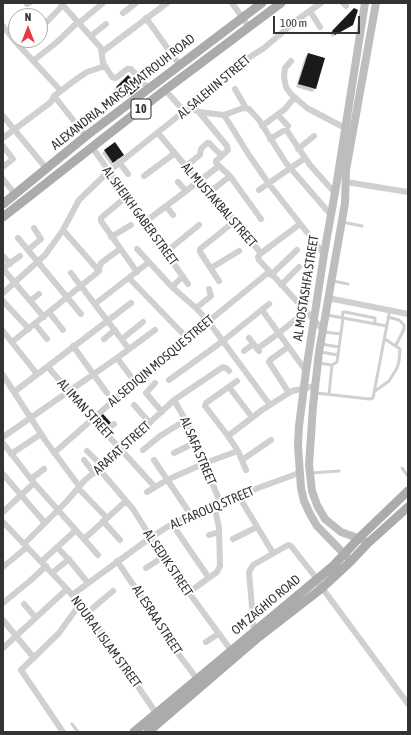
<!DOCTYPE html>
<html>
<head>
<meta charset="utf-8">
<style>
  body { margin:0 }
  #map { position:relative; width:411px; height:735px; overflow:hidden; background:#fff; font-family:"Asap Condensed",sans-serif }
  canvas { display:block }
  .frame { position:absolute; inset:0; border:4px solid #333; pointer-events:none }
  .north { position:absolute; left:8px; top:8px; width:40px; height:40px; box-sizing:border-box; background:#fff; border:1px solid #adadad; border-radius:50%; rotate:0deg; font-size:11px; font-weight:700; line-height:16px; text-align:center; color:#333 }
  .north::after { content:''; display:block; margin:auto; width:14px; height:18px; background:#e63946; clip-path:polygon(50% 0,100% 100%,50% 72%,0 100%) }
  .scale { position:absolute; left:273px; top:16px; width:87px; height:18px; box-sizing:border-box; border:2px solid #333; border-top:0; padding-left:5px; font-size:12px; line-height:14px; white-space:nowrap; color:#333; -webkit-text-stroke:3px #fff; paint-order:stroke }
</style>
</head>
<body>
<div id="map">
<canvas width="411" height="735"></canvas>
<div class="frame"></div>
<div class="north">N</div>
<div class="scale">100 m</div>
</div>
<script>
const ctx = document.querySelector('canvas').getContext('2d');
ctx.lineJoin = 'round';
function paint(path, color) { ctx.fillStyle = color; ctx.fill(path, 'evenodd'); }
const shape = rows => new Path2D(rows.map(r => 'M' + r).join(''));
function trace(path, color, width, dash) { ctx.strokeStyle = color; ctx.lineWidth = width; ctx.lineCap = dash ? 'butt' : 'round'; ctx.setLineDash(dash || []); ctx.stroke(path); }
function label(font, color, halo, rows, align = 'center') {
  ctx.font = font + ' "Asap Condensed",sans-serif'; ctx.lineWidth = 4; ctx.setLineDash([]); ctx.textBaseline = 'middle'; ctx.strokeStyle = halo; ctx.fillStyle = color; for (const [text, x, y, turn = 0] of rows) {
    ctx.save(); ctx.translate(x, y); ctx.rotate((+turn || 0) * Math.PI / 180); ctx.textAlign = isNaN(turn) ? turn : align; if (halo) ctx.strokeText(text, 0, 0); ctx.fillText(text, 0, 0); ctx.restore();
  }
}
const shadow = shape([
  [354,9,353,25,332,37,330,33],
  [308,54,315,89,312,92,296,87,305,57],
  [128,77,138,87,128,97,124,92,120,95,114,90],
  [115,144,123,155,111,165,102,153]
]);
const building = shape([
  [354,8,358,10,353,25,335,35,332,31],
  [308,53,325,58,316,89,298,84],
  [128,75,140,87,131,95,127,90,123,94,116,87],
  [115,142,124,155,113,163,104,150],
  [103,414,111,423,105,429,96,420]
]);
const lane = shape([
  [342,222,362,226],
  [333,281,348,284],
  [327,315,387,326],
  [388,317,399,320,404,325,404,329,396,345],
  [342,318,343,312,345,312,375,318,375,324],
  [324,332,341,334],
  [321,344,339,347],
  [321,352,338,355],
  [319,363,332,365,337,362,343,318],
  [375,391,389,381,397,368,399,361,400,349,385,339],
  [316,393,369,399,373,398,390,309],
  [329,394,332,365],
  [402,468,408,476],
  [311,473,339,471],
  [72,724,78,732]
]);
const street = shape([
  [61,3,101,48,103,63,112,77,116,78,127,69,131,69,148,88],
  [232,3,249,27],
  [343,3,346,6],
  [27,4,29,3],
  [310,11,320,27],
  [123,13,136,3],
  [146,18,179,64],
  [79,23,103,3],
  [3,26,13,39,61,91],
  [40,29,63,5],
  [91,36,106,24],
  [19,46,27,40],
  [102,52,167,3],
  [33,61,57,42,78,22],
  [291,61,285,68,284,77,286,87,290,93,307,108,345,128],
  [235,89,246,108],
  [165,90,184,111],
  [54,96,86,136],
  [189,107,199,112,227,146,228,150,216,161,216,163,230,176,261,219],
  [199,112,224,115,243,108,249,109,259,120,286,163,331,215],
  [224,115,249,155,269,184,324,254],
  [278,115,288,126],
  [3,116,46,168],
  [262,126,285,109,294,98],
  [158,133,194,176,204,184,260,252,260,254,258,257,259,260,323,330],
  [3,138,51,102,54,96,78,78,87,72,105,66],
  [270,139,283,131,287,131,310,165,335,193],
  [3,146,13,159,3,167],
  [92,147,188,284],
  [298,149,314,136],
  [119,162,128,174],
  [186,166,200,155,201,149,207,143,209,143,222,156],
  [144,176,175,153],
  [3,179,15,194],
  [178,182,186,191],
  [346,182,408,192],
  [259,190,305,158],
  [210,192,230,176],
  [126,197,101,218,101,221,137,272],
  [166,206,173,215],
  [145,222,219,166],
  [63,230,99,271],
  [111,237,131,225],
  [18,238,81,314],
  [137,249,172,287,196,308,208,321,270,405],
  [28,250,41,239,34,228],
  [166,252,199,225],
  [260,254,300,224],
  [3,256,10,264],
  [3,268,20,256],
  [211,268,239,251],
  [3,269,44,317],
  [71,273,129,349],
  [271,275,297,250],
  [129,278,187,338],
  [219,281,200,252,200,249,235,221],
  [281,285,299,267],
  [172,287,183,276],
  [3,293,45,255,63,230,79,200,108,172,221,82,236,66,264,48,297,20,321,3],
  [328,298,408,314],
  [3,301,29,329],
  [30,301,39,294],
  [95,304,149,262],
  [196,308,211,296,209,289],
  [262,310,306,371],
  [49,312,63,330],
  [35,324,47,339],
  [3,331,37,374],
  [249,338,259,351],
  [104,339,115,330],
  [122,339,143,322],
  [12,342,98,272,101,263,120,249],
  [73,346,107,393],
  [288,347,270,360,269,362,289,393],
  [257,349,279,333,305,312],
  [244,351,253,344],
  [117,358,135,382],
  [48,367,93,419,155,487],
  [3,375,45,440,79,486],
  [169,380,223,341,269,304],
  [237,381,206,403,205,406,228,436,238,451,246,470],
  [155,383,146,393,162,412],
  [229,387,252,417],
  [14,392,131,303],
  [174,400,189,426,220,502],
  [134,405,150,423],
  [105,431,114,424],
  [228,436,262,410,292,391,315,386],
  [3,437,117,358,155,330],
  [3,443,34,483,98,555],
  [143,450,160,436,186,420],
  [87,451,102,466],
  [54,453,145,373,269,272],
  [174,453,196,442],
  [11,454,41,434],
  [84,460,94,473],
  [154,460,191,515],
  [242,460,271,440],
  [99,469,133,509,163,557,233,653],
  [3,474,45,523],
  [31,479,44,469],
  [78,488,107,518],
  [147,492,167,480,205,463,238,451],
  [238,495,273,553],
  [3,512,34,483],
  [103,521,120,540],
  [3,522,67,589,92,619,156,713],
  [172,524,209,578],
  [209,535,219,532],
  [84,539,126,501],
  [233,539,257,527],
  [24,544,67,501,85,480,112,458,174,400,223,367,226,368,229,371],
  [57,547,71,562,88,583],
  [117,561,164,630,174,648,197,679],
  [41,562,76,530],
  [3,567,27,547],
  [146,568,163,557],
  [52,573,69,559],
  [320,585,408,704],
  [188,593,217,572,220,566,219,528,214,504],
  [72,595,150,538,172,524,220,502,299,473],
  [3,603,31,580,46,566],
  [24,604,36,618],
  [87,613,113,591],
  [3,620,34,658],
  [254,631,249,572,253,565,288,545,291,546,317,579],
  [206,642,218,634],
  [3,648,67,589],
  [63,732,21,670,59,633,80,604]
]);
const secondary = shape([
  [363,540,341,532,325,519,317,505,312,491,309,465,313,406,319,352,345,203,346,170,376,3],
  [351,561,317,526,310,514,304,501,301,488,298,446,299,426,306,371,324,254,337,181,365,3]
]);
const primary = shape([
  [3,204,86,136,262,3],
  [3,217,165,90,281,3],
  [134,732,333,566,359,538,408,491],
  [148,732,255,640,322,588,351,561,368,543,408,507]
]);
const shields = [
  [141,109,20]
];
const shieldNames = [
  ["10",141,109]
];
const streetNames = [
  ["AL SALEHIN STREET",214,87,-40],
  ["ALEXANDRIA, MARSA MATROUH ROAD",123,92,-38],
  ["AL MUSTAKBAL STREET",219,205,49],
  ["AL SHEIKH GABER STREET",140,216,54],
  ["AL MOSTASHFA STREET",306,288,-81],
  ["AL SEDIQIN MOSQUE STREET",161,361,-40],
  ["AL IMAN STREET",85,409,48],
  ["ARAFAT STREET",122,448,-42],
  ["AL SAFA STREET",198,451,67],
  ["AL FAROUQ STREET",212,508,-23],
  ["AL SEDIK STREET",168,563,56],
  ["OM ZAGHIO ROAD",266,605,-40],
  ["AL ESRAA STREET",157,620,57],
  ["NOUR AL ISLAM STREET",106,642,54]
];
paint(shadow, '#0003');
paint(building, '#1a1a1a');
trace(lane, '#d0d0d0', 3);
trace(street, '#d0d0d0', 6);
trace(secondary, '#bdbdbd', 8);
trace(primary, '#ababab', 9);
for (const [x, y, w] of shields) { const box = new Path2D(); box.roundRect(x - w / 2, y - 10, w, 20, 3); ctx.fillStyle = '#fff'; ctx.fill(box); trace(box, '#333', 1); }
label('bold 12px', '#333', null, shieldNames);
label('13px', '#333', '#fff', streetNames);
</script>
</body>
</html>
